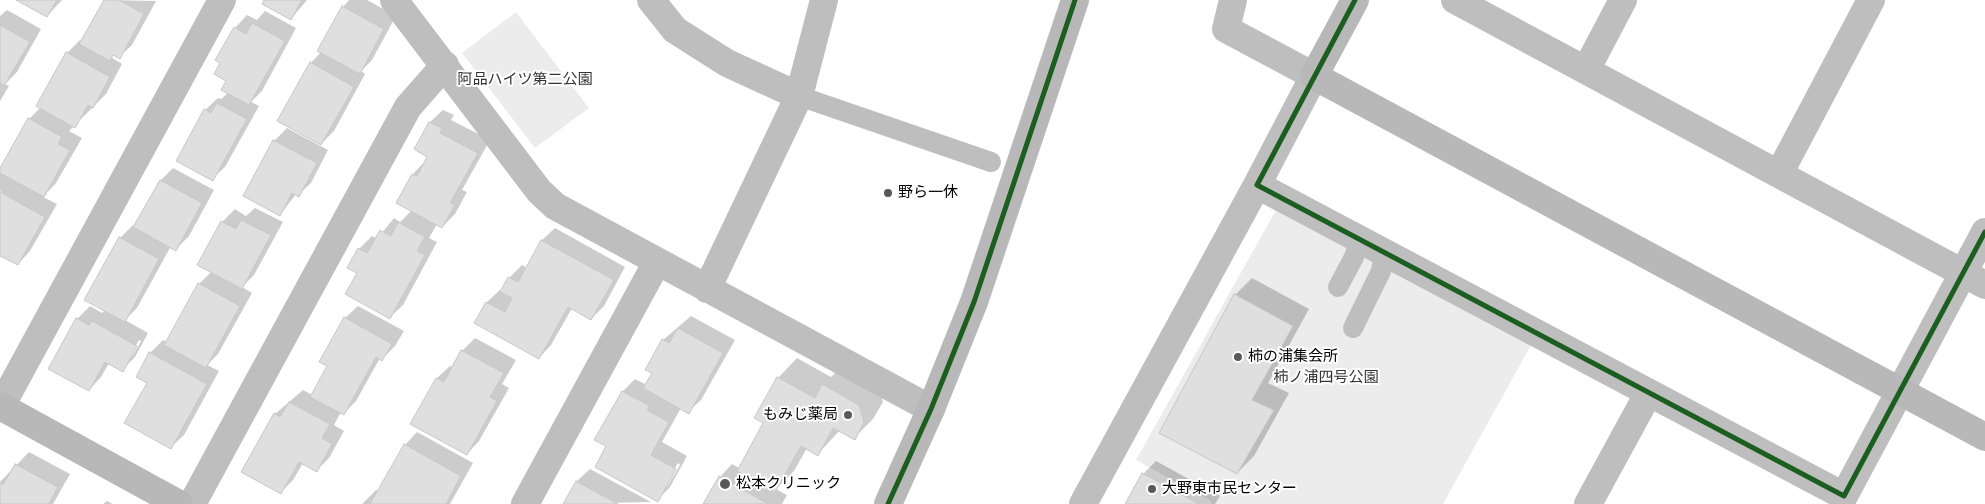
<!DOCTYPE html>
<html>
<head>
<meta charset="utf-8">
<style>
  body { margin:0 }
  canvas { display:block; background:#fff }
</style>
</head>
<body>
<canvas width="1985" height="504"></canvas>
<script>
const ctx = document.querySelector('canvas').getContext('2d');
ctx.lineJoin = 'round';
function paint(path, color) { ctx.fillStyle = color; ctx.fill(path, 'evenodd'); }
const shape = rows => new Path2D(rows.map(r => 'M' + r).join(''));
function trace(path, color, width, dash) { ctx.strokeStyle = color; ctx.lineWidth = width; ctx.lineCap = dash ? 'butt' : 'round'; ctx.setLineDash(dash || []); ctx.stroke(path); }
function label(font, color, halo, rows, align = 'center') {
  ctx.font = font + ' Arial,"Noto Sans JP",sans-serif'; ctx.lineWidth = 4; ctx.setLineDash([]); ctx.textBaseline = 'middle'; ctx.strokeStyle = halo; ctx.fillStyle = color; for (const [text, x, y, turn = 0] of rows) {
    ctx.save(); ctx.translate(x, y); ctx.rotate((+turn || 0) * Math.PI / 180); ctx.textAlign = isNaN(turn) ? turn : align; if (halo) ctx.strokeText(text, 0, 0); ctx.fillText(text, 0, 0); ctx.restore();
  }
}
const green = shape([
  [516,12,589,108,535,148,462,53],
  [1276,210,1531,345,1443,504,1211,504,1211,501,1136,460]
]);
const shadow = shape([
  [18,0,62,0,47,16],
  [106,0,156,1,132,45,119,57,114,55,111,57,122,64,106,94,69,131,82,138,56,183,43,197,57,204,30,251,18,264,0,254,0,171,29,119,41,107,67,53,80,40,82,42],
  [265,0,307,0,291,19],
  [349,0,367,0,396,16,372,60,361,71,365,74,334,131,321,144,311,63,321,52,343,7],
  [7,10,41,29,17,72,5,84,9,86,0,101,0,16],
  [265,11,296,28,262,91,251,102,259,106,225,167,212,179,205,110,218,98,221,99,228,93,228,81,222,62,235,28,247,15,257,20],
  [443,110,454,115,451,120,490,140,462,190,467,192,455,214,442,227,437,224,429,238,437,242,403,305,390,317,358,273,359,249,372,236,377,239,394,218,400,222,412,210,413,174,429,157,416,149,430,122],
  [287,128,328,150,311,183,298,195,296,194,280,215,244,196,274,141],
  [173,168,214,190,189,236,176,249,171,246,137,308,125,320,148,333,135,357,122,370,109,363,101,377,89,390,50,368,77,319,90,306,102,313,105,310,86,300,120,238,133,225,135,226,161,180],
  [139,340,141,341,132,357,129,357],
  [255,208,283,222,254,275,242,287,252,293,218,354,207,365,219,371,184,435,171,447,149,382,150,353,163,340,167,342,199,284,211,272,222,222,235,209,246,216],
  [555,228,625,267,604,306,591,319,572,308,551,345,539,358,475,323,487,302,500,290,502,291,509,278,522,265,527,268,542,240],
  [1252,278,1309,309,1268,383,1289,393,1254,456,1237,473,1235,295],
  [358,306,404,331,395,346,382,359,380,358,356,401,343,414,341,412,334,425,344,431,329,458,316,471,303,463,293,480,280,493,275,414,303,390,312,395,328,366,345,318],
  [691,316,735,340,701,400,688,412,681,408,662,442,687,456,670,487,657,500,608,446,623,391,635,379,647,385,653,373,663,340],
  [678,463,680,465,667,487,664,487],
  [475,338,516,360,502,384,509,388,479,441,467,454,412,424,437,378,450,366,453,367,462,351],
  [797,358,831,377,842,366,878,386,883,402,873,419,854,438,840,430,818,454,807,448,794,471,776,489,787,495,782,504,704,504,720,477,732,464,739,468,765,423,778,378],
  [417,432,473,463,450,504,362,504,376,490,379,492,405,445],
  [29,452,70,474,53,504,0,504,0,482],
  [1156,461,1220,496,1215,504,1126,504,1143,474],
  [590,469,651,502,564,504,577,481],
  [107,501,113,504,103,504]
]);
const building = shape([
  [16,0,57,0,47,17,16,0],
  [104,0,119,0,144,14,120,59,113,55,110,61,79,44,104,0],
  [264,0,302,0,291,20,262,4,264,0],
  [342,6,384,29,360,74,317,51,342,6],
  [252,23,285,41,249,105,221,90,226,81,214,74,220,63,215,60,234,27,246,34,252,23],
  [0,25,30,42,4,86,0,83,0,25],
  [66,52,110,77,93,108,88,105,75,128,36,106,66,52],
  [310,62,354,87,321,145,277,121,310,62],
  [217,103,247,119,213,181,176,161,204,109,211,113,217,103],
  [28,118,62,137,58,144,70,150,44,197,0,173,0,168,28,118],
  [429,122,442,128,440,133,478,153,450,203,455,205,442,228,396,203,412,174,417,176,427,157,414,149,429,122],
  [273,140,317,163,299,197,292,193,280,216,243,196,273,140],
  [160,180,202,203,176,251,133,227,160,180],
  [0,188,3,190,2,193,45,217,18,265,0,256,0,188],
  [241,220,271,235,242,289,197,265,221,221,236,229,241,220],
  [398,222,425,237,417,251,425,255,390,319,345,294,357,273,347,268,358,248,367,253,380,230,391,236,398,222],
  [119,237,159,259,125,322,84,300,119,237],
  [541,240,614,280,591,320,568,307,539,359,474,323,486,302,505,312,512,298,500,292,508,277,518,282,541,240],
  [198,283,240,306,206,368,164,345,198,283],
  [1234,294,1293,326,1252,400,1274,410,1237,474,1159,433,1234,294],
  [344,317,392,344,382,361,376,357,344,415,310,397,327,366,319,362,344,317],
  [76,318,89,325,92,321,137,346,123,372,105,362,89,391,48,369,76,318],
  [678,328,723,353,689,414,643,388,652,373,645,370,662,339,669,343,678,328],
  [461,350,504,373,490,397,497,401,467,455,410,424,436,378,444,382,461,350],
  [149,352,207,384,171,449,124,423,147,383,136,377,149,352],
  [777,377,815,398,822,384,859,405,864,422,855,440,833,428,818,456,801,446,775,492,737,471,763,423,754,418,777,377],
  [622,391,650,406,647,410,669,422,651,455,676,469,658,502,595,467,606,446,594,440,622,391],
  [289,402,330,424,322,438,332,444,317,472,299,462,281,494,241,472,274,413,280,417,289,402],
  [404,444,461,476,446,504,370,504,404,444],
  [15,464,58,487,49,504,0,504,0,482,3,485,15,464],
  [1142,473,1199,504,1125,504,1142,473],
  [719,476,768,504,703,504,719,476],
  [576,481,618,504,563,504,576,481]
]);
const lane = shape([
  [799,96,991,162],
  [1338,287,1354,257,1359,241],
  [1353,328,1381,271,1384,254]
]);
const street = shape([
  [394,0,539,191,555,206,931,409],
  [651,0,675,30,727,63,799,96],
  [1233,0,1226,29,1314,76,1257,185,1844,496,1985,232],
  [1455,0,1985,285],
  [1586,70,1623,0],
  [1779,174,1871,0],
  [707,289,799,96,824,0],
  [0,408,222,0],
  [192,504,408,107,445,65],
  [525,504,657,262],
  [1083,504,1257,185],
  [1588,504,1648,394]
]);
const secondary = shape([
  [1355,0,1314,76,1985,437],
  [0,406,179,504],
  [888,504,931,409,974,302,1075,0]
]);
const cycleway = shape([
  [1355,0,1257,185,1844,496,1985,232],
  [888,504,931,409,974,302,1075,0]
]);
const markers = [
  [888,193,5,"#595959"],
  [1238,357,5,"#595959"],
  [848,415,5,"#595959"],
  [725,484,6,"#595959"],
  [1152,489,5,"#595959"]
];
const parkNames = [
  ["阿品ハイツ第二公園",525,80],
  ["柿ノ浦四号公園",1326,378]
];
const poiNames = [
  ["野ら一休",898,193],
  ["柿の浦集会所",1248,357],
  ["もみじ薬局",838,415,"right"],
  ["松本クリニック",736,484],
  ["大野東市民センター",1162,489]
];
paint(green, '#ececec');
paint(shadow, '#0003');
paint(building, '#dfdfdf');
trace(building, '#c7c7c7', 1);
trace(lane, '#bebebe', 20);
trace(street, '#bebebe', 28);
trace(secondary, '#b8b8b8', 28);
trace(cycleway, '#1b5e20', 5);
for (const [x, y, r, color] of markers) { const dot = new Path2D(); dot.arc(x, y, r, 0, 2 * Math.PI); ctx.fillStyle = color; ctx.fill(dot); trace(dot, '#fff', 2); }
label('15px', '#333', '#fff', parkNames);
label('15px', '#000', '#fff', poiNames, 'left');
</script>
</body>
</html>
